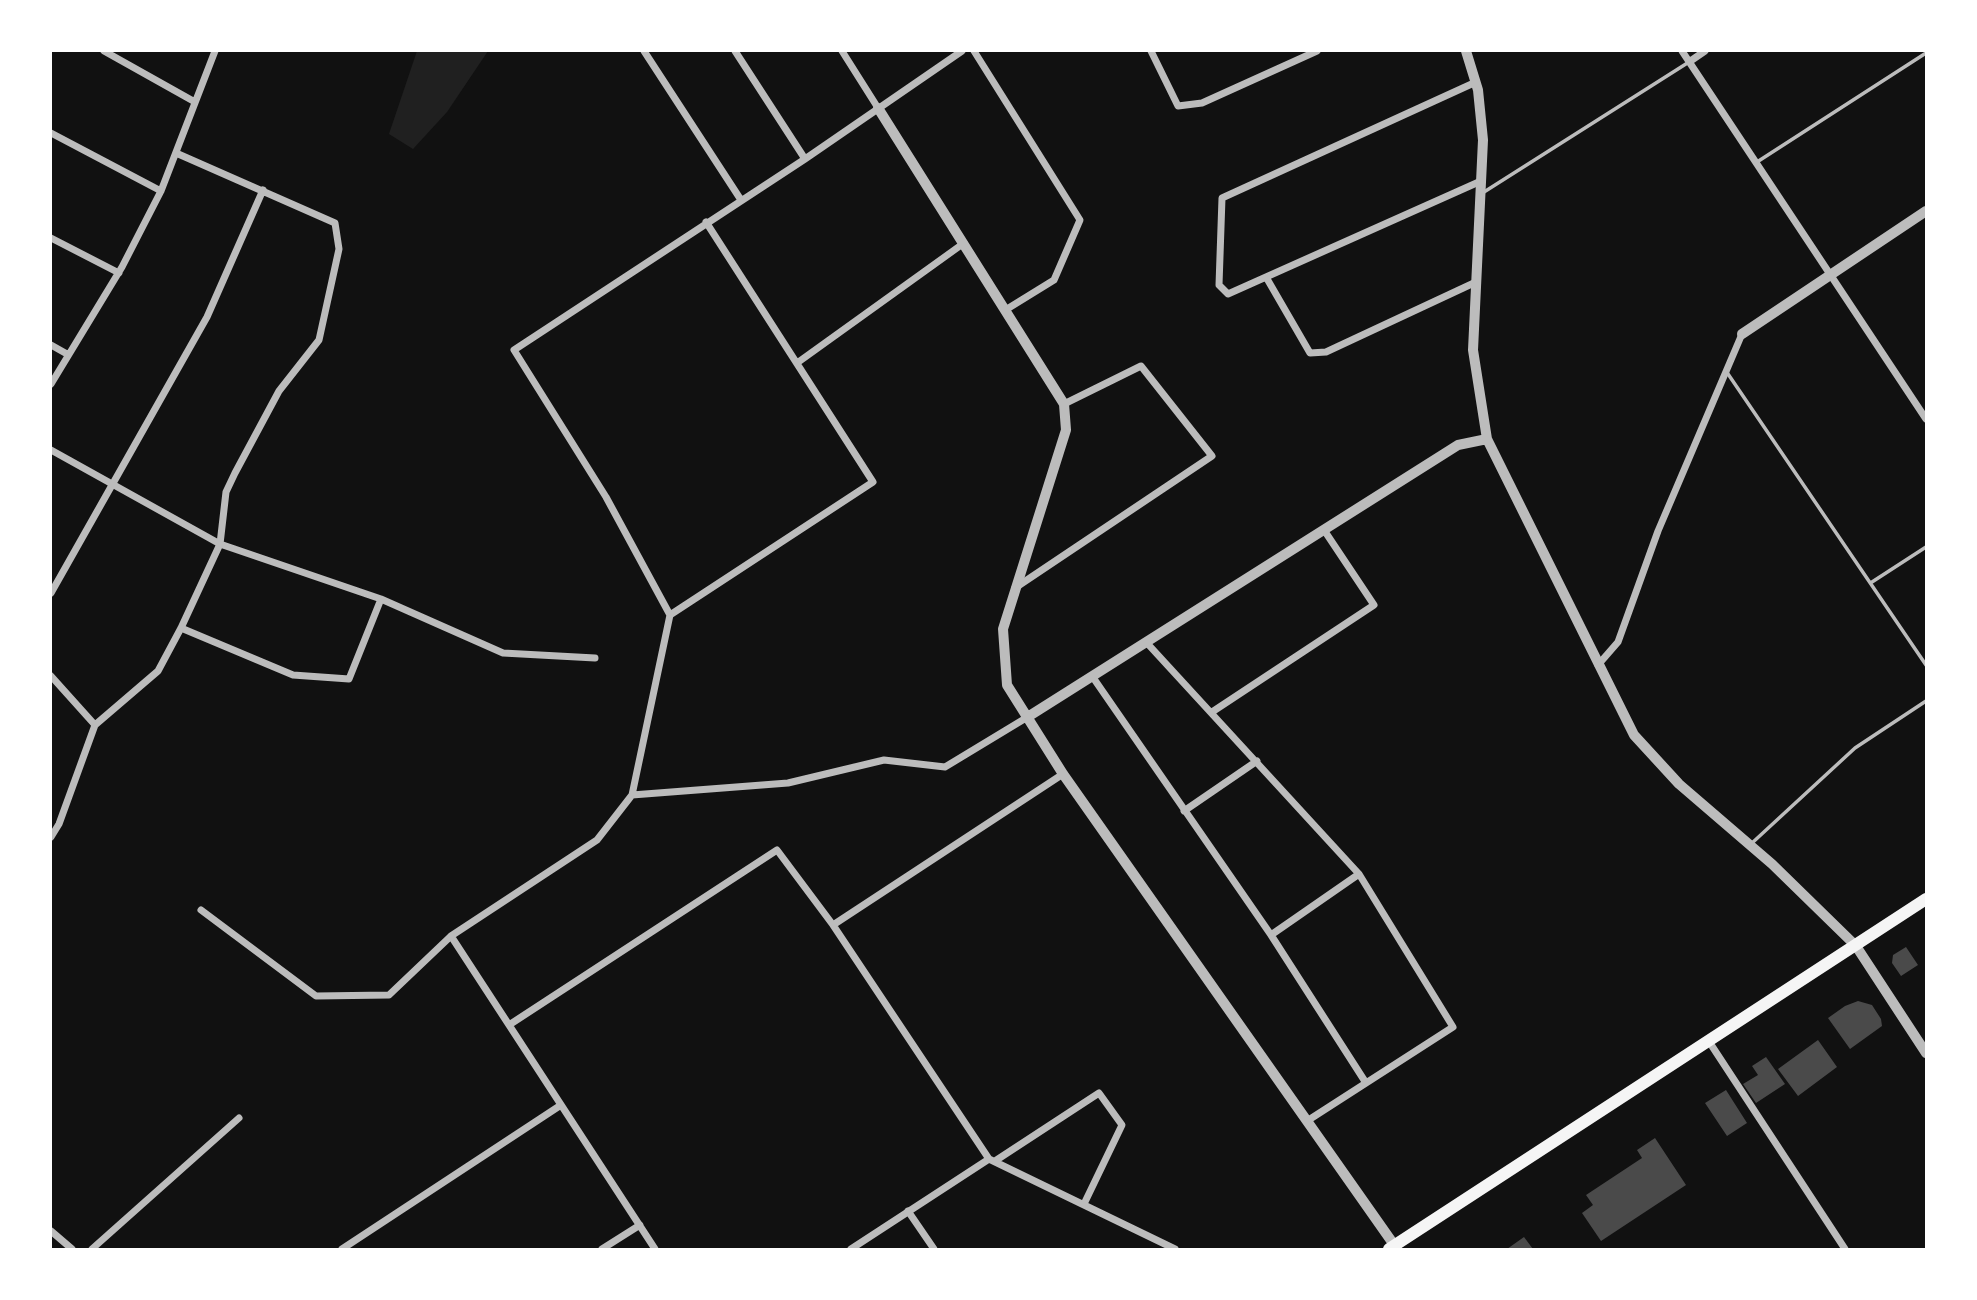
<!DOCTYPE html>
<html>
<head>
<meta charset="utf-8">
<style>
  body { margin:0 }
  #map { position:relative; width:1977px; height:1300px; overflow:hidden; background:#111; font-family:"PT Sans Narrow",sans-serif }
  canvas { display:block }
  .frame { position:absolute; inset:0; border:52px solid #fff; pointer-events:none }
</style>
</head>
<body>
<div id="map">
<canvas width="1977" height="1300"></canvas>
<div class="frame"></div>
</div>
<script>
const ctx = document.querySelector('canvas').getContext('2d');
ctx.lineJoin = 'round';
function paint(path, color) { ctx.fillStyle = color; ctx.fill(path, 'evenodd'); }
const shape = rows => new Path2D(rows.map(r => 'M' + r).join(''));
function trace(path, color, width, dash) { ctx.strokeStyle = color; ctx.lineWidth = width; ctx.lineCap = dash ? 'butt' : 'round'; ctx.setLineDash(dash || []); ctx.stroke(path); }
const green = shape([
  [417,51,488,51,447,112,413,149,389,134]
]);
const building = shape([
  [1906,947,1918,965,1901,976,1892,963,1893,955],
  [1858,1001,1872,1005,1881,1019,1882,1026,1850,1049,1828,1018,1845,1006],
  [1818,1040,1837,1067,1798,1096,1778,1069],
  [1766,1057,1785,1084,1756,1103,1743,1084,1758,1075,1752,1066],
  [1726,1090,1747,1123,1727,1136,1705,1103],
  [1655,1138,1686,1185,1601,1241,1582,1213,1593,1205,1586,1195,1642,1158,1637,1150],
  [1524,1237,1533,1249,1507,1249]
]);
const service = shape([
  [1757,162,1926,53],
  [1484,192,1689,62],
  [1726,371,1926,665],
  [1872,582,1926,547],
  [1752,843,1855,748,1926,701]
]);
const minor = shape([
  [104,51,195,102],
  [644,51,741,200],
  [735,51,805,159],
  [842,51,878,108],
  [974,51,1080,220,1054,280,1007,309],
  [1151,51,1178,106,1202,103,1317,51],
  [1682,51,1926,419],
  [1689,62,1705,51],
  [1476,82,1222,198,1219,285,1228,294,1481,181],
  [51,133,161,191],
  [51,238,119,273],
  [1266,277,1310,353,1326,352,1476,282],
  [51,345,67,354],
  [797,363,964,243],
  [51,384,122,267,161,191,215,51],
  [51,450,220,544,381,599,503,653,595,658],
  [1015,588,1212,456,1141,366,1064,404],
  [51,593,207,317,263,190],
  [670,615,873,482,706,222],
  [181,628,293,675,349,679,381,599],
  [1146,642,1359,874,1453,1027,1307,1121],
  [1598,665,1618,642,1658,531,1742,334],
  [51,676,95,725],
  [1092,676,1271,935,1366,1083],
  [1212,712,1374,605,1324,530],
  [632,795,788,783,884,760,945,767,1026,718],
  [1184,811,1257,761],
  [51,837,59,824,95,725,158,671,181,628,220,544,226,492,235,473,279,391,319,340,339,249,335,223,176,153],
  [201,910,316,996,389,995,451,936,597,840,632,795,670,615,606,497,514,350,805,159,962,51],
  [833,925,1063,774],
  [1271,935,1359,874],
  [451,936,655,1249],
  [509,1025,777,850,833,925,989,1159,1175,1249],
  [1708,1040,1845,1249],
  [995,1161,1099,1093,1122,1125,1084,1204],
  [908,1211,934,1249],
  [51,1231,72,1249],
  [92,1249,239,1118],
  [342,1249,561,1105],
  [602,1249,640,1225],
  [851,1249,989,1159]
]);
const tertiary = shape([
  [1466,51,1478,90,1483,140,1473,350,1487,439,1634,735,1679,784,1772,864,1856,946,1926,1053],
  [878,108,1064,404,1066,430,1003,629,1007,685,1063,774,1397,1249],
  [1742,334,1926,211],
  [1026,718,1458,445,1487,439]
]);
const trunk = shape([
  [1389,1249,1926,899]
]);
paint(green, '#202020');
paint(building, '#4a4a4a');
trace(service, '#bcbcbc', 3.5);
trace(minor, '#bcbcbc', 7);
trace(tertiary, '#bcbcbc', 10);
trace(trunk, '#f5f5f5', 12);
</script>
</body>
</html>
